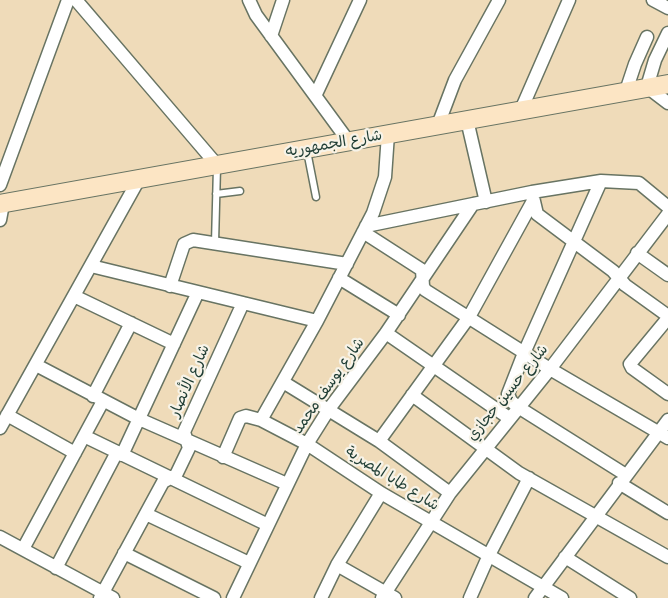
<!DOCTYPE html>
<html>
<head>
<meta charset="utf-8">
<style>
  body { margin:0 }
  canvas { display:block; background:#efdbb9 }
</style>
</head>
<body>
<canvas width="668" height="598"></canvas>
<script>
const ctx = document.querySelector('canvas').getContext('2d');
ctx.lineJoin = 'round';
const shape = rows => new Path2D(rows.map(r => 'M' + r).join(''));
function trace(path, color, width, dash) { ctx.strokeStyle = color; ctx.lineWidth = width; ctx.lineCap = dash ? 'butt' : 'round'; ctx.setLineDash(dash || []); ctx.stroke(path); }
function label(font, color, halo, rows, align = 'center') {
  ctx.font = font + ' Sriracha,"Playpen Sans Arabic",sans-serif'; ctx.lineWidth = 4.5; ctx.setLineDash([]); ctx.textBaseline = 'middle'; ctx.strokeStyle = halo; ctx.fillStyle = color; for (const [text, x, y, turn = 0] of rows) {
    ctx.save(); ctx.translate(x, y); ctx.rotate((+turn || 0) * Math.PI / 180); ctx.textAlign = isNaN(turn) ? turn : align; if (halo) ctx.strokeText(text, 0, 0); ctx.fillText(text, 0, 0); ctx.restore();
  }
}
const lane = shape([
  [307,151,316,197],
  [216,194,240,191],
  [215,243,217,167]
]);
const street = shape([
  [76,0,217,165],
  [249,0,256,15,349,142],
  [653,0,668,8],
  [668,33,655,60,647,87,668,103],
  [271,36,283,0],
  [626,91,635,64,647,37],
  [316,94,360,0],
  [521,110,569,0],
  [467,120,486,202],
  [438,125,455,80,499,0],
  [601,181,524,353,508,394,511,401,518,407,626,475],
  [0,185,68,0],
  [533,197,537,214,613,271,625,285,668,316],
  [0,220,3,204],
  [366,226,532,192,601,181,639,183,668,207],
  [363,232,422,270,423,286,425,290,550,369,668,438],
  [637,253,668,275],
  [91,266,317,321],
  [339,278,399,315],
  [170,286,184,244,193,240,347,264],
  [74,296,174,344],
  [668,318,630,364,632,368,668,394],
  [386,333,509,418],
  [36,365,139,419,287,484],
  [283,382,379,441,450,493],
  [412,395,519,473,668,557],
  [93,396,131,323],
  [7,415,75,453],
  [261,420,317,321,373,213,385,177,388,134],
  [0,428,139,179],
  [84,436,268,525],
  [379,441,469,317,533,201],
  [122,455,198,292],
  [223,457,240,418,246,416,261,420,307,444,381,493,562,598],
  [619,483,668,513],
  [146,514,249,563],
  [0,537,113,598],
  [23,549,103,401],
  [124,553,214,598],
  [565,557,630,598],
  [337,565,395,598],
  [56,568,117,452],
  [100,598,163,482,176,475,189,448,184,432,243,303],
  [233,598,307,444,329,409,386,333,473,204],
  [321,598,337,565,381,493],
  [382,598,450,493,550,369,668,214],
  [470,598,489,555,529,478],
  [535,598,668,420]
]);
const secondary = shape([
  [0,204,668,84]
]);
const streetNames = [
  ["شارع الجمهوريه",334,144,-10],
  ["شارع الأنصار",190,381,-66],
  ["شارع يوسف محمد",329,386,-55],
  ["شارع حسين حجازي",508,393,-51],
  ["شارع طابا المصرية",392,479,32]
];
trace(lane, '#687463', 9);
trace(street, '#687463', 15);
trace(secondary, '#687463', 20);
trace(lane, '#fff', 6);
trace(street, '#fff', 12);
trace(secondary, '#fce5c4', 18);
label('15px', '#1f3d34', '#f7f3e8', streetNames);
</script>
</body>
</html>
